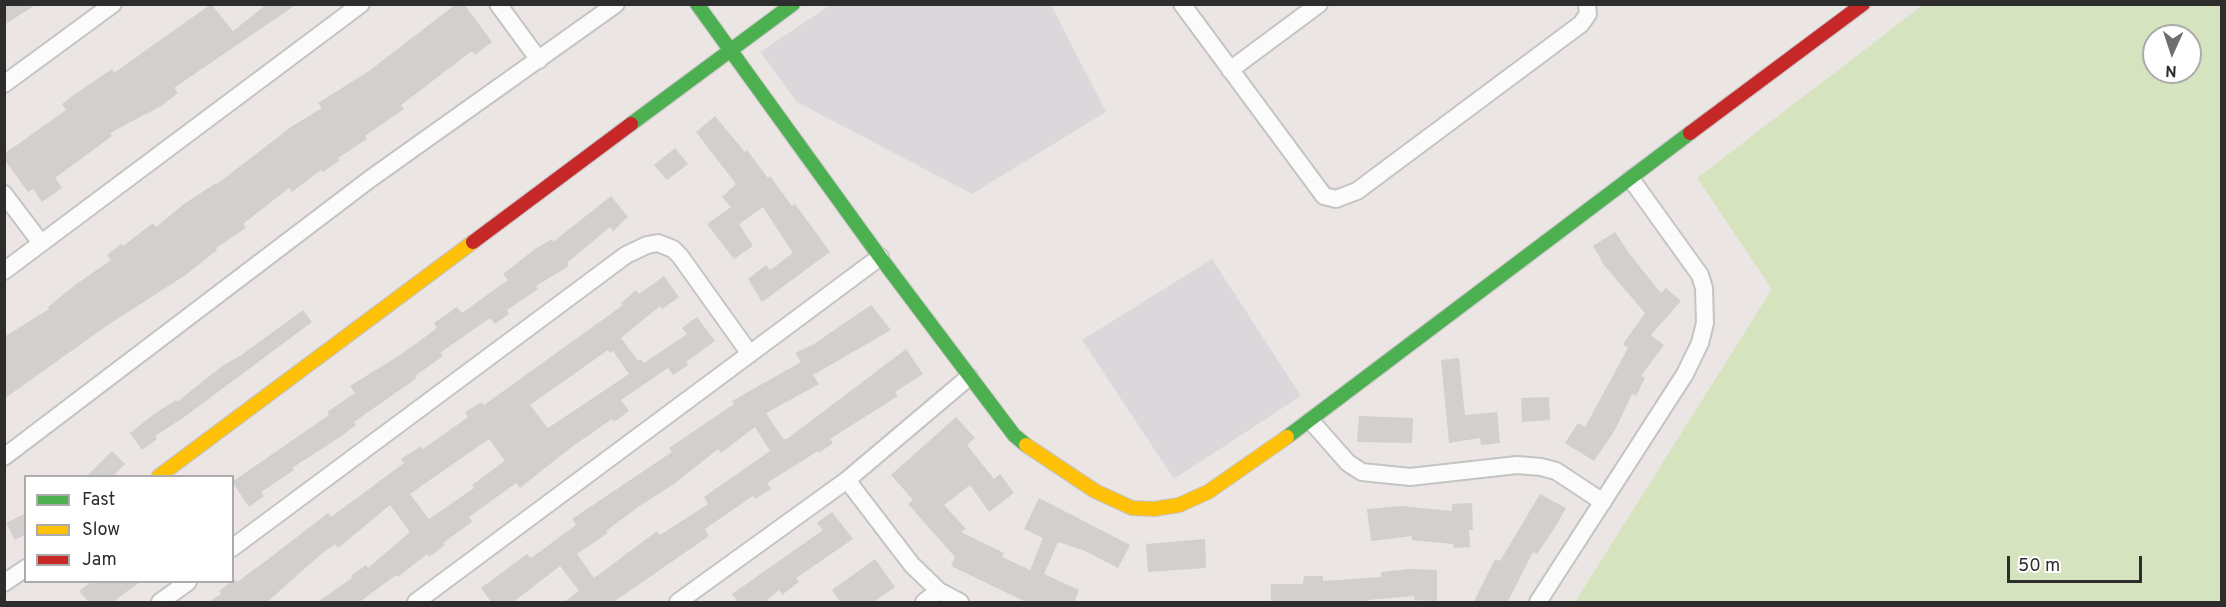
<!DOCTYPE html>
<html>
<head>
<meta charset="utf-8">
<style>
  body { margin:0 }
  #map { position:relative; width:2226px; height:607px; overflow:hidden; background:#ebe6e4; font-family:Overpass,sans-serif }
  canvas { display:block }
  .frame { position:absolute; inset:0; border:6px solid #2d2d2d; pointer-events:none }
  .legend { position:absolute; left:24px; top:475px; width:210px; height:108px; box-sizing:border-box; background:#fff; border:2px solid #ababab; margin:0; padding:8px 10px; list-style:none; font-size:18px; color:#2d2d2d }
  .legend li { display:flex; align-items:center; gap:12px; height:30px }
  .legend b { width:30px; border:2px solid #ababab }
  .north { position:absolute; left:2142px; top:24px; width:60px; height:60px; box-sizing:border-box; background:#fff; border:2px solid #ababab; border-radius:50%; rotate:183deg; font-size:16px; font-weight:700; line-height:24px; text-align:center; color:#2d2d2d }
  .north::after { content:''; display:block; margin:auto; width:21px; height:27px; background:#706e6d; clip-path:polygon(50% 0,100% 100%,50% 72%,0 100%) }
  .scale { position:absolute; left:2007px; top:556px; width:135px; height:27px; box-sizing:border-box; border:3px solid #2d2d2d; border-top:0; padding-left:8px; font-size:18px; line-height:21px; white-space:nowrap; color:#2d2d2d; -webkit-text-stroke:4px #fff; paint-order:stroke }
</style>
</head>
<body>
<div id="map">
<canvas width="2226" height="607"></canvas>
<div class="frame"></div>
<ul class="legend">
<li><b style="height:8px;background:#4caf50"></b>Fast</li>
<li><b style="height:8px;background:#ffc107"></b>Slow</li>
<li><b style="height:8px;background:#c62828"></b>Jam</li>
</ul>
<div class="north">N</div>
<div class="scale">50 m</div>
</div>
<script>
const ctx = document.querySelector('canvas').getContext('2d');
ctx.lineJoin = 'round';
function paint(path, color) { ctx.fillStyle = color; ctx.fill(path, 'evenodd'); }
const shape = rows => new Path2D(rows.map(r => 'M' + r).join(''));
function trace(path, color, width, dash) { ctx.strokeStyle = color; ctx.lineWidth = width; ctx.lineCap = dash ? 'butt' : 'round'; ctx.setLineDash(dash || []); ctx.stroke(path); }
const industrial = shape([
  [830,5,1051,5,1106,112,972,194,797,102,760,52],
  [1212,259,1301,396,1174,479,1082,340]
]);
const green = shape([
  [1923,5,2221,5,2221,602,1575,602,1772,289,1697,178],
  [2154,36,2190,36,2190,72,2154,72]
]);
const building = shape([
  [4,4,37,4,4,25],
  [211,4,233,31,267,4,297,4,174,88,178,93,161,106,110,133,112,136,55,178,62,188,42,202,33,189,28,192,4,159,4,154,66,110,62,104,78,92,112,69,114,73],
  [456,4,464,4,492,42,475,55,472,51,401,105,404,109,365,136,367,139,338,158,340,160,323,172,321,170,292,192,289,188,243,224,246,228,216,248,217,250,187,274,105,327,4,399,4,337,49,309,48,307,75,285,111,260,107,255,121,244,123,246,153,223,156,227,184,204,216,183,217,184,291,127,322,108,318,103,369,71],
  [715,116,745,152,747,150,768,178,770,176,792,206,795,204,830,252,762,302,748,279,766,265,770,270,793,253,763,207,739,224,753,246,734,259,707,224,731,207,722,197,736,184,696,132],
  [675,148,688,164,667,180,654,165],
  [611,196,628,217,613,231,610,227,567,263,569,266,536,286,538,289,507,310,509,314,495,324,490,318,440,353,443,356,415,376,417,378,354,422,356,425,343,435,292,468,294,470,261,492,264,496,249,507,232,482,329,415,327,412,355,393,350,386,403,353,437,328,434,323,457,307,462,313,508,280,503,274,535,249,552,239,553,242],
  [1615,232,1631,256,1661,293,1666,288,1681,301,1651,335,1664,345,1641,376,1645,378,1636,396,1632,394,1615,430,1594,461,1565,443,1578,423,1585,427,1628,348,1623,344,1645,313,1604,265,1593,246],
  [664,276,679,297,662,309,660,306,621,338,638,361,641,359,644,363,687,334,682,328,697,317,715,341,686,362,688,365,673,375,668,368,621,400,629,411,614,422,612,419,569,449,520,488,516,483,469,517,472,522,443,543,445,545,429,557,427,554,398,577,396,575,358,603,316,603,352,578,351,576,366,565,368,568,410,532,390,505,338,548,335,544,319,556,266,603,207,603,221,594,219,591,235,579,237,582,267,560,328,513,331,517,404,463,401,459,421,446,423,449,468,417,465,412,482,402,484,405,623,305,621,303,636,290,639,294],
  [608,350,610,353,613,351,629,374,548,428,530,405],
  [489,439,505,461,472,485,474,488,429,519,410,494],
  [871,305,891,330,813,375,819,384,766,413,783,439,787,439,906,349,923,374,895,392,898,396,830,439,833,443,819,453,818,451,767,483,771,489,755,499,753,496,705,529,709,536,612,603,563,603,579,591,560,566,512,603,492,603,481,588,527,554,531,558,576,525,572,519,672,452,669,448,734,404,732,401,801,362,795,353,814,344],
  [755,427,770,451,704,497,708,504,660,535,657,531,594,578,577,554,608,533,606,531,638,507,674,484,718,449,721,453],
  [303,310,312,322,183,418,155,436,157,439,142,450,130,433,157,412,176,400,177,402,222,366,240,356],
  [1459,358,1465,415,1497,412,1500,443,1481,445,1480,438,1449,443,1441,360],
  [1549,397,1550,420,1522,422,1521,398],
  [1359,416,1413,418,1412,443,1357,442],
  [956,417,975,438,967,445,994,479,1000,474,1014,493,989,512,970,485,944,505,966,529,961,532,1004,553,1002,557,1030,570,1043,538,1024,529,1039,498,1130,545,1118,568,1083,550,1058,542,1044,574,1079,590,1074,603,1028,603,951,566,955,557,908,504,913,500,891,475],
  [112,451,125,464,112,477,86,477],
  [1540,494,1566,508,1554,529,1537,554,1533,552,1507,603,1473,603,1495,559,1500,561],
  [1472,503,1473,530,1469,530,1470,547,1454,548,1453,544,1411,540,1412,536,1371,541,1367,509,1401,506,1452,511,1452,504],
  [832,512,853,539,796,578,799,582,782,595,779,590,764,603,739,603,732,594,823,530,817,523],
  [26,513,26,534,15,540,6,523],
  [1205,539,1206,568,1148,572,1146,544],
  [875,559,895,587,872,603,841,603,832,590],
  [1410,569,1437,570,1437,601,1414,600,1414,596,1368,600,1368,603,1271,603,1271,584,1303,584,1304,576,1323,576,1323,581,1381,577,1381,572],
  [91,582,140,582,111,603,89,603,79,591]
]);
const street = shape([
  [498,4,539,60],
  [1182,4,1324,196,1336,199,1357,191,1581,24,1588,14,1587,4],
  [1230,70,1319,4],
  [4,84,113,4],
  [4,194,41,243],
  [4,271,361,4],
  [1311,421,1348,463,1362,472,1410,477,1517,465,1541,467,1556,471,1603,502],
  [4,457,370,179,616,4],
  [847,480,912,565,939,591,960,602],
  [232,548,626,255,647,245,658,243,673,249,680,256,750,354],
  [4,583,26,568],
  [160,602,188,582],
  [416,602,880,257],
  [678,602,847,480,969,377],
  [924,602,939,591],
  [1538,602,1685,374,1700,343,1705,323,1704,288,1700,275,1631,179]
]);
const fast = shape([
  [697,4,880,257,1014,435,1026,445],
  [631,124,793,4],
  [1287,437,1690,133]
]);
const slow = shape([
  [1026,445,1095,491,1132,508,1154,509,1179,505,1208,492,1287,437],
  [159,476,473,242]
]);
const jam = shape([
  [1690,133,1863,4],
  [473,242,631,124]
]);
paint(industrial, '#dbd8db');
paint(green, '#d6e3bf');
paint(building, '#d2cfcd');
trace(street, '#c5c4c4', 20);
trace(fast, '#c5c4c4', 16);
trace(slow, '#c5c4c4', 16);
trace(jam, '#c5c4c4', 16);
trace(street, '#fcfbfb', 16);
trace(fast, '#4caf50', 14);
trace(slow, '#ffc107', 14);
trace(jam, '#c62828', 14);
</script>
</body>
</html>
